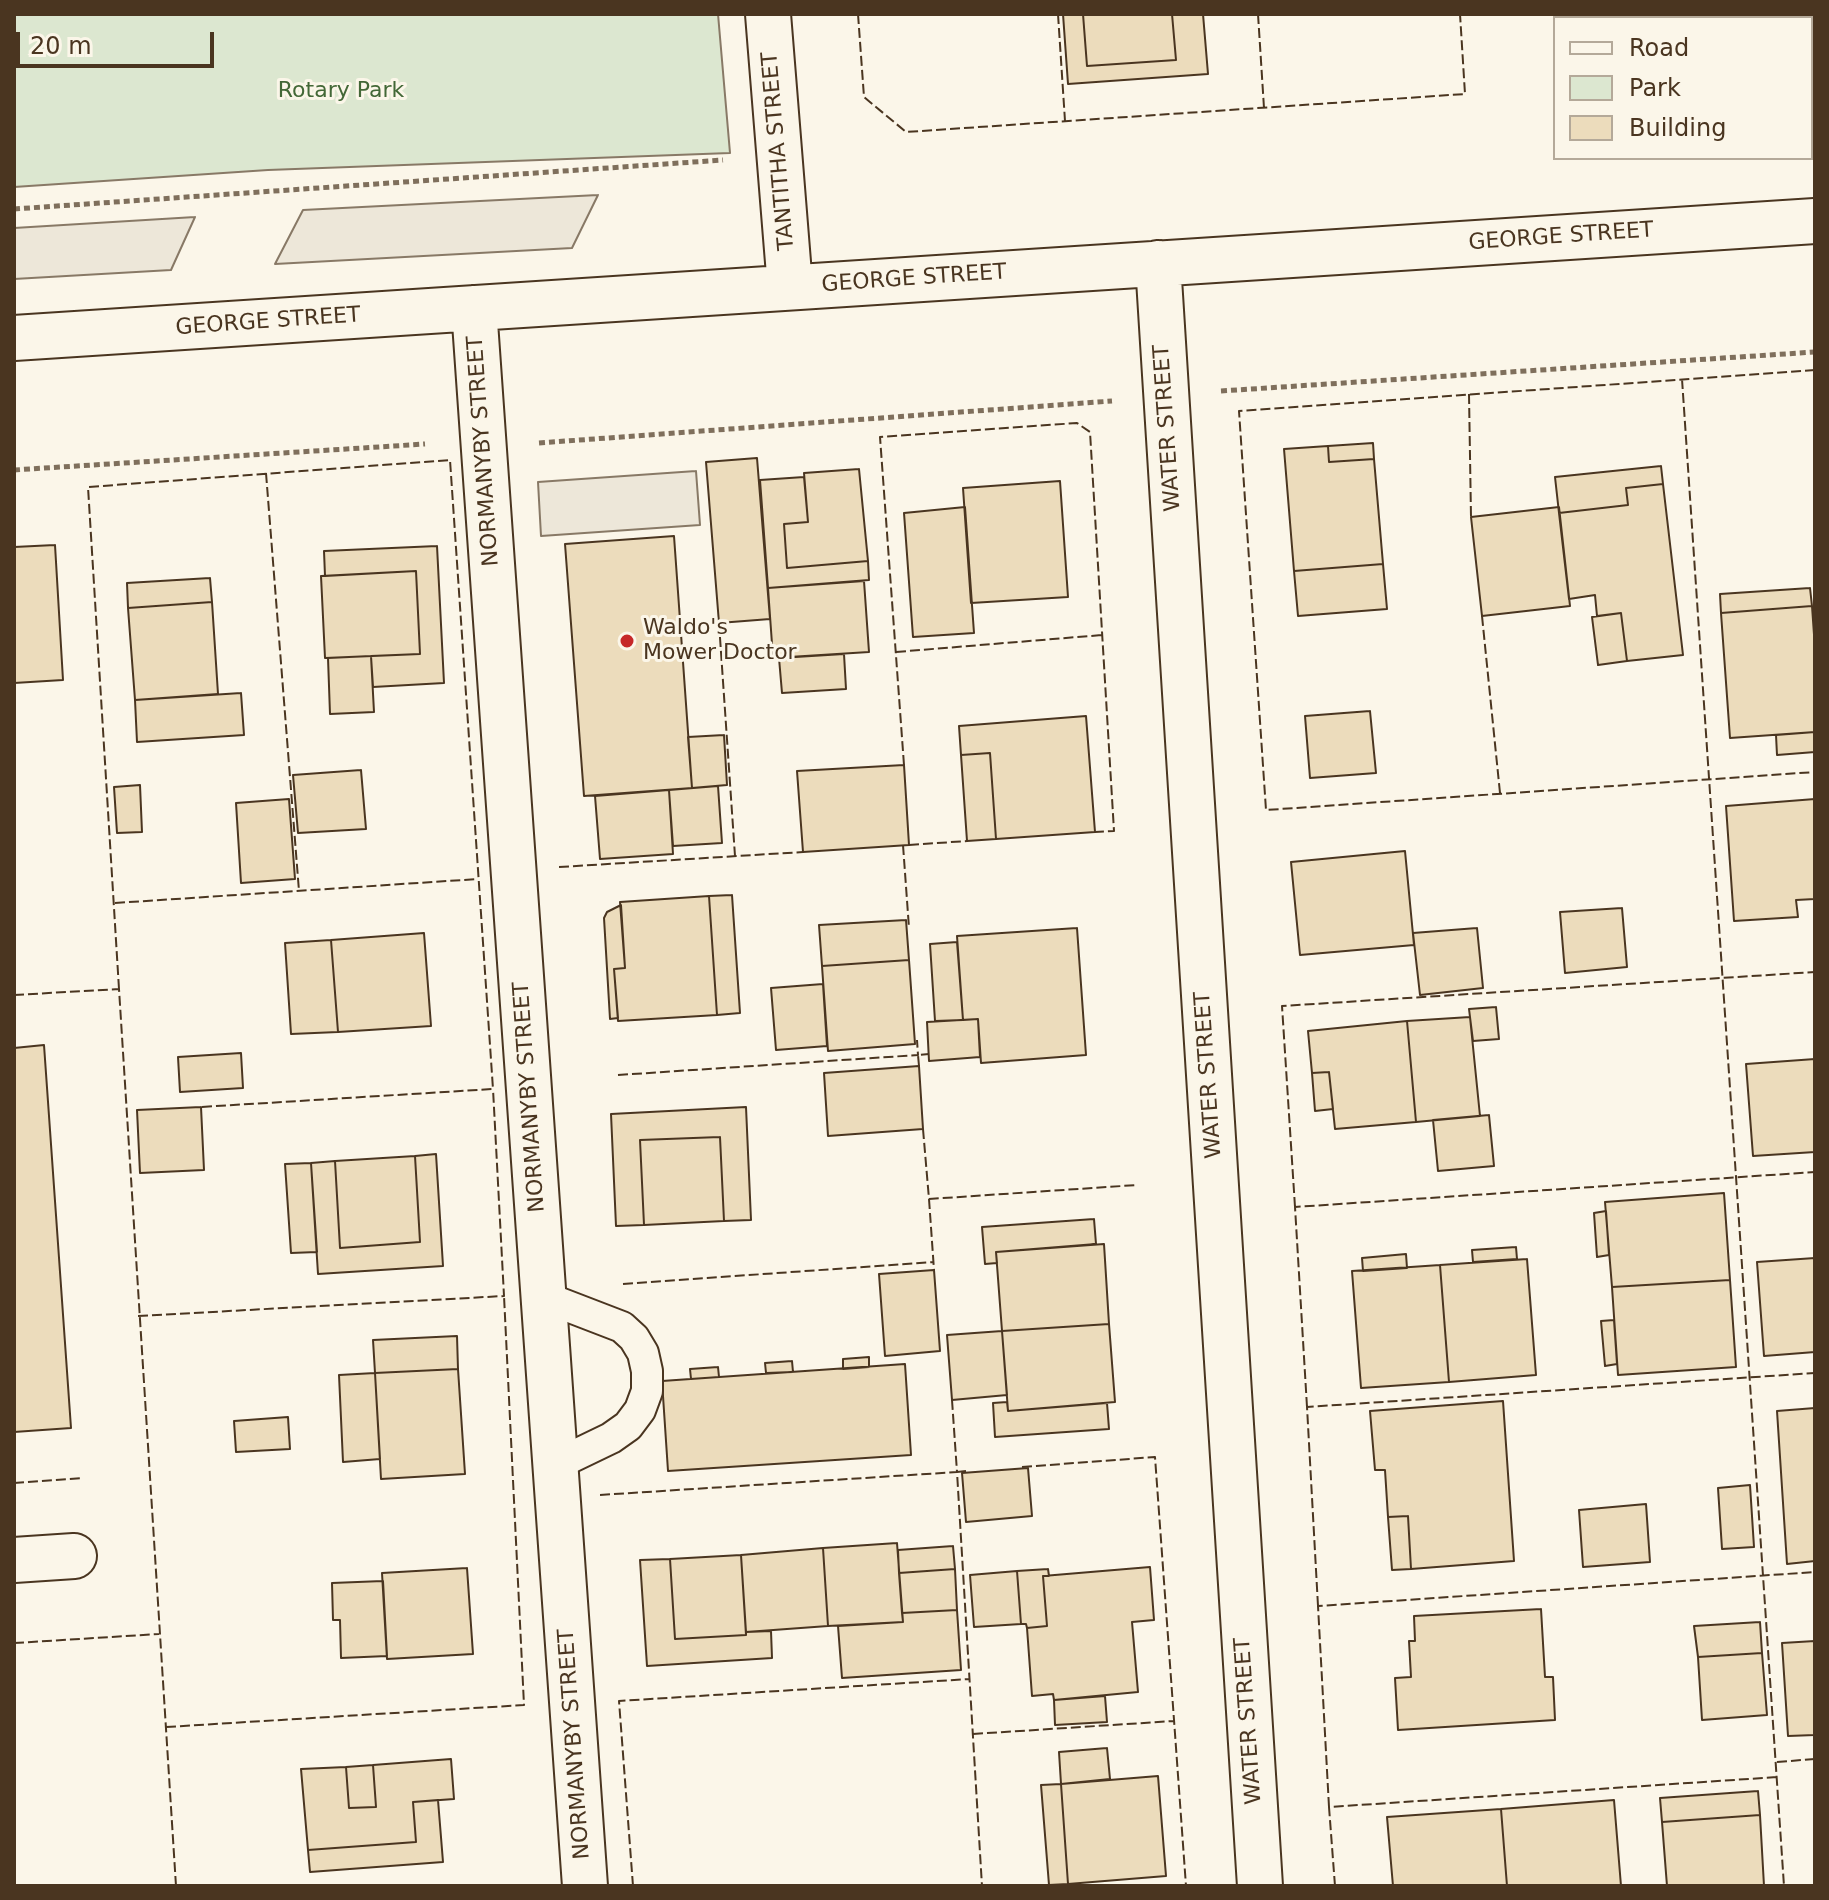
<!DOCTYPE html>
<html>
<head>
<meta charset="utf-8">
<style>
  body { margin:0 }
  #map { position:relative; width:1829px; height:1900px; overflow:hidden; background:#fbf6e9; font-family:"DejaVu Sans",sans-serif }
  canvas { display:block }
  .frame { position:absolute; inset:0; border:16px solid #4a3520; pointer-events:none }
  .legend { position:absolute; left:1553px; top:16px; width:260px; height:144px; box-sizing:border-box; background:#fbf6e9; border:2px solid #b4a999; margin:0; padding:10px 14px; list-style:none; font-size:24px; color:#4a3520 }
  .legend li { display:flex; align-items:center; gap:16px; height:40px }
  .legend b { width:40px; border:2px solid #b4a999 }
  .scale { position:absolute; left:16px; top:32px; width:198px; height:36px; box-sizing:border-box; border:4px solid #4a3520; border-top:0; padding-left:10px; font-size:24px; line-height:28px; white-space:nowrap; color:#4a3520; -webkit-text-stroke:6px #fbf6e9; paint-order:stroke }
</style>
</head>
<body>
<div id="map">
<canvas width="1829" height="1900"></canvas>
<div class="frame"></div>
<ul class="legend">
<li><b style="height:10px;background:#fbf6e9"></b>Road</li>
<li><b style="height:22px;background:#dce7d0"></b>Park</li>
<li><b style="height:22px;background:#ecdcbc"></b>Building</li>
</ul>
<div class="scale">20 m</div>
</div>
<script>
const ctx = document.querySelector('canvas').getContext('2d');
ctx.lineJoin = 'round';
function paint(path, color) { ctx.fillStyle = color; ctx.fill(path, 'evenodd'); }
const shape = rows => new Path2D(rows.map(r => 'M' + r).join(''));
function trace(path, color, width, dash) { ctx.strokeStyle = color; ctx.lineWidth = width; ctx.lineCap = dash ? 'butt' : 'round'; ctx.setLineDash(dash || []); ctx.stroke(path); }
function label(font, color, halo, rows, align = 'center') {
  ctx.font = font + ' "DejaVu Sans",sans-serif'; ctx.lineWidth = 6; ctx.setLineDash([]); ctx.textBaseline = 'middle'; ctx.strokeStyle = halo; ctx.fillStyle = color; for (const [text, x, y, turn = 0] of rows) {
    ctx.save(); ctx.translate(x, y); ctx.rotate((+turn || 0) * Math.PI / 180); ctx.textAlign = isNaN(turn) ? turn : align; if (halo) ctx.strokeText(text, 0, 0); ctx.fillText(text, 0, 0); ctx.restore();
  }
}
const green = shape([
  [14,14,718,14,730,153,268,170,14,187,14,14]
]);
const parking = shape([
  [598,195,572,248,275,264,303,210,598,195],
  [195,217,171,270,14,279,14,228,195,217],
  [696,471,700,525,541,536,538,482,696,471]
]);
const building = shape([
  [1063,14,1083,14,1087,66,1176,60,1172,14,1203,14,1208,74,1068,84,1063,14],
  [1083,14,1172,14,1176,60,1087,66,1083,14],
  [1373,443,1374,459,1329,462,1328,446,1373,443],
  [1328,446,1329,462,1374,459,1383,564,1294,571,1284,449,1328,446],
  [757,458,770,619,719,623,706,462,757,458],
  [1661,466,1663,484,1626,488,1628,505,1559,513,1555,477,1661,466],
  [859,469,868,561,787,568,784,524,808,522,804,473,859,469],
  [804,477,808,522,784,524,787,568,868,561,869,580,768,588,760,480,804,477],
  [1060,481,1068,597,971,603,963,488,1060,481],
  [1663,484,1683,655,1627,661,1621,613,1597,616,1595,595,1569,599,1559,513,1628,505,1626,488,1663,484],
  [965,507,974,633,913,637,904,513,965,507],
  [1559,507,1570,606,1482,616,1471,517,1559,507],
  [674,536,692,788,584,796,565,544,674,536],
  [55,545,63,680,14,683,14,547,55,545],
  [437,546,444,683,373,687,371,656,420,654,416,571,325,576,324,551,437,546],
  [1383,564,1387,609,1298,616,1294,571,1383,564],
  [416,571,420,654,325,658,321,576,416,571],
  [210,578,212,602,128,608,127,583,210,578],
  [864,581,869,652,773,658,768,588,864,581],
  [1810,588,1812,606,1721,613,1720,594,1810,588],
  [212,602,218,694,135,700,128,608,212,602],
  [1812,606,1815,649,1815,732,1730,738,1721,613,1812,606],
  [1621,613,1627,661,1598,665,1592,617,1621,613],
  [844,654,846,689,782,693,779,658,844,654],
  [371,656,374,712,330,714,328,658,371,656],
  [241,693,244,735,137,742,135,700,241,693],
  [1370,711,1376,773,1310,778,1305,716,1370,711],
  [1086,716,1095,832,996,839,990,753,961,755,959,726,1086,716],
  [1815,732,1815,752,1777,755,1776,735,1815,732],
  [724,735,727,785,692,788,688,737,724,735],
  [990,753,996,839,967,841,961,755,990,753],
  [904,765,909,845,803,852,797,771,904,765],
  [361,770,366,829,298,833,293,775,361,770],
  [140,785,142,832,117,833,114,787,140,785],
  [718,786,722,843,673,846,669,790,718,786],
  [669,790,673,854,600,859,595,796,669,790],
  [289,799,295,879,241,883,236,803,289,799],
  [1815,799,1815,899,1796,900,1798,917,1734,921,1726,806,1815,799],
  [1405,851,1414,945,1300,955,1291,862,1405,851],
  [732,895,740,1013,717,1015,709,896,732,895],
  [709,896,717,1015,618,1021,614,969,625,968,620,902,709,896],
  [621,905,625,968,614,969,618,1018,610,1019,604,918,607,912,621,905],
  [1622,908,1627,967,1565,973,1560,912,1622,908],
  [906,920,909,960,822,966,819,925,906,920],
  [1077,928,1086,1055,981,1063,978,1019,963,1020,957,936,1077,928],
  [1477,928,1483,988,1420,995,1413,933,1477,928],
  [424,933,431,1026,338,1032,331,940,424,933],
  [331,940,338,1032,291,1034,285,943,331,940],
  [957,942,963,1020,935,1021,930,944,957,942],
  [909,960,915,1044,828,1051,822,966,909,960],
  [823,984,827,1046,776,1050,771,988,823,984],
  [1496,1007,1499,1039,1473,1041,1469,1009,1496,1007],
  [1470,1017,1480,1116,1416,1122,1407,1021,1470,1017],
  [978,1019,980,1057,929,1061,927,1022,978,1019],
  [1407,1021,1416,1122,1335,1129,1329,1072,1312,1073,1308,1031,1407,1021],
  [44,1045,71,1428,14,1432,14,1048,44,1045],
  [241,1053,243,1088,180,1092,178,1057,241,1053],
  [1815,1059,1815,1152,1753,1156,1746,1064,1815,1059],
  [919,1066,923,1129,828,1136,824,1073,919,1066],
  [1329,1072,1333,1109,1315,1111,1312,1073,1329,1072],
  [201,1107,204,1170,140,1173,137,1110,201,1107],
  [746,1107,751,1220,724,1221,720,1137,640,1140,644,1225,616,1226,611,1114,746,1107],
  [1489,1115,1494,1166,1438,1171,1433,1120,1489,1115],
  [720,1137,724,1221,644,1225,640,1140,720,1137],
  [436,1154,443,1266,318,1274,311,1163,335,1161,340,1248,420,1242,415,1156,436,1154],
  [415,1156,420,1242,340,1248,335,1161,415,1156],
  [311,1163,317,1252,291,1253,285,1164,311,1163],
  [1724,1193,1730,1280,1612,1287,1605,1202,1724,1193],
  [1606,1211,1609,1255,1597,1257,1594,1213,1606,1211],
  [1094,1219,1096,1244,996,1252,997,1263,985,1264,982,1227,1094,1219],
  [1104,1244,1109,1324,1002,1331,996,1252,1104,1244],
  [1516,1247,1517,1259,1473,1262,1472,1250,1516,1247],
  [1406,1254,1407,1268,1363,1271,1362,1258,1406,1254],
  [1815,1258,1815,1352,1764,1356,1757,1262,1815,1258],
  [1527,1259,1536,1375,1449,1382,1440,1265,1527,1259],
  [1440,1265,1449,1382,1361,1388,1352,1271,1440,1265],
  [934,1270,940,1351,885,1356,879,1274,934,1270],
  [1730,1280,1736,1367,1618,1375,1612,1287,1730,1280],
  [1614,1320,1617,1364,1605,1366,1601,1321,1614,1320],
  [1109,1324,1115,1402,1008,1411,1002,1331,1109,1324],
  [1002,1331,1007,1395,952,1400,947,1335,1002,1331],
  [457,1336,458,1369,375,1373,373,1340,457,1336],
  [869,1357,869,1367,843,1369,843,1359,869,1357],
  [792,1361,793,1372,766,1373,765,1363,792,1361],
  [905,1364,911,1455,668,1471,662,1381,905,1364],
  [718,1367,719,1377,691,1379,690,1369,718,1367],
  [458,1369,465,1474,381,1479,375,1373,458,1369],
  [375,1373,380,1459,343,1462,339,1375,375,1373],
  [1503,1401,1514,1561,1411,1569,1408,1516,1388,1517,1385,1470,1375,1470,1370,1411,1503,1401],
  [1007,1402,1008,1411,1107,1403,1109,1429,995,1437,993,1403,1007,1402],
  [1815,1408,1815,1561,1787,1564,1777,1411,1815,1408],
  [288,1417,290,1449,236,1452,234,1421,288,1417],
  [1028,1468,1032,1516,966,1522,962,1473,1028,1468],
  [1750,1485,1754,1547,1722,1549,1718,1488,1750,1485],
  [1646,1504,1650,1562,1583,1567,1579,1510,1646,1504],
  [1408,1516,1411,1569,1392,1570,1388,1517,1408,1516],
  [897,1543,903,1622,828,1626,823,1548,897,1543],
  [953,1546,955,1569,899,1573,898,1550,953,1546],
  [823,1548,828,1626,746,1632,741,1555,823,1548],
  [741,1555,746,1635,675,1639,670,1559,741,1555],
  [670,1559,675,1639,746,1635,746,1632,771,1631,772,1658,647,1666,640,1560,670,1559],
  [1150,1567,1154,1620,1132,1622,1138,1692,1054,1700,1053,1694,1032,1696,1027,1628,1047,1626,1043,1576,1150,1567],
  [467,1568,473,1654,387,1659,382,1573,467,1568],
  [955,1569,957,1610,902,1613,899,1573,955,1569],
  [1048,1569,1049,1576,1043,1576,1047,1626,1027,1628,1026,1624,1021,1624,1017,1571,1048,1569],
  [1017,1571,1021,1624,974,1627,970,1575,1017,1571],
  [383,1581,387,1656,341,1658,340,1620,333,1620,332,1583,383,1581],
  [1541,1609,1545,1677,1553,1677,1555,1720,1398,1730,1395,1678,1411,1677,1409,1641,1415,1641,1414,1616,1541,1609],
  [957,1610,961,1670,842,1678,838,1626,903,1622,902,1613,957,1610],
  [1760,1622,1762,1653,1698,1657,1694,1626,1760,1622],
  [1815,1641,1815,1735,1788,1736,1782,1643,1815,1641],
  [1762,1653,1767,1715,1702,1720,1698,1657,1762,1653],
  [1105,1696,1107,1722,1055,1725,1054,1700,1105,1696],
  [1107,1748,1110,1779,1061,1784,1059,1752,1107,1748],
  [451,1759,454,1799,413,1802,416,1842,308,1850,301,1769,346,1767,349,1808,376,1807,373,1765,451,1759],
  [373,1765,376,1807,349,1808,346,1767,373,1765],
  [1158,1776,1166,1876,1068,1884,1061,1784,1158,1776],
  [1061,1784,1068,1884,1049,1885,1041,1785,1061,1784],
  [1758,1791,1760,1815,1662,1822,1660,1798,1758,1791],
  [438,1800,443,1862,310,1872,308,1850,416,1842,413,1802,438,1800],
  [1614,1800,1621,1886,1507,1886,1501,1809,1614,1800],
  [1501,1809,1507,1886,1393,1886,1387,1817,1501,1809],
  [1760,1815,1764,1886,1667,1886,1662,1822,1760,1815]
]);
const path = shape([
  [14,209,723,160],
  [1221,391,1815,352],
  [539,443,1112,401],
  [14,470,425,444]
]);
const lane = shape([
  [544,1297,622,1327,634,1338,643,1353,647,1371,647,1391,640,1410,628,1426,611,1438,555,1465]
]);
const street = shape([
  [768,14,790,287],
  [1158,263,1260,1886],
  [474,308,585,1886],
  [14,338,1815,221],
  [14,1560,74,1556]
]);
const fence = shape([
  [858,14,864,97,906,132,1465,94,1460,14],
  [1058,14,1065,121],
  [1258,14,1264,108],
  [1663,14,1663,18],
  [1691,14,1691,18],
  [1811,69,1815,69],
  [1815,370,1239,411,1266,810,1815,772],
  [1682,379,1784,1886],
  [1469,394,1471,517],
  [266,473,299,891],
  [1482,616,1500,793],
  [719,623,735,856],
  [896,652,1102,635],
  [904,765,880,437,1077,423,1090,432,1114,831,1095,832],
  [903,845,909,928],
  [909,845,967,841],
  [559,867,803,852],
  [115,903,478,879],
  [119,989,88,487,450,460,493,1089,201,1107],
  [14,995,119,989,176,1886],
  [919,1066,918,1055,929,1054],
  [618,1075,918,1055,917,1040],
  [923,1129,929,1199,1137,1185],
  [929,1199,934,1270],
  [1295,1207,1282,1006,1815,972],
  [623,1284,933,1262],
  [138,1316,504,1296,493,1089],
  [1307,1407,1295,1207,1815,1172],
  [1022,1467,1155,1457,1186,1886],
  [966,1471,957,1472,982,1886],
  [14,1483,82,1478],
  [600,1495,957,1472,952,1400],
  [1318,1606,1307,1407,1815,1373],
  [14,1643,159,1634],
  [166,1727,524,1705,504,1296],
  [973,1734,1174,1721],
  [1777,1762,1815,1759],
  [1329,1807,1318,1606,1815,1572],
  [633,1886,619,1701,970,1679],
  [962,1886,982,1885],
  [1335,1886,1329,1807,1778,1777]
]);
const markers = [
  [627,641,8,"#c62828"]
];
const parkNames = [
  ["Rotary Park",341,91]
];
const streetNames = [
  ["TANTITHA STREET",779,151,-95],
  ["GEORGE STREET",1561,237,-4],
  ["GEORGE STREET",914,279,-4],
  ["GEORGE STREET",268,322,-4],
  ["WATER STREET",1168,428,-94],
  ["NORMANYBY STREET",484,451,-94],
  ["WATER STREET",1209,1075,-94],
  ["NORMANYBY STREET",530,1097,-94],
  ["WATER STREET",1249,1721,-94],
  ["NORMANYBY STREET",575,1744,-94]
];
const poiNames = [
  ["Waldo's",643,628],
  ["Mower Doctor",643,653]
];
paint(green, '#dce7d0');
trace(green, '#887966', 2);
paint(parking, '#ede7d9');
trace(parking, '#887966', 2);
paint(building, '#ecdcbc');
trace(building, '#4a3520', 2);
trace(lane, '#4a3520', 34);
trace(street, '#4a3520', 48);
trace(path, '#7f6f5c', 5, [6, 4]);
trace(lane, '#fbf6e9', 30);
trace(street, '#fbf6e9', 44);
trace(fence, '#4a3520', 2, [10, 4]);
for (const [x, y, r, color] of markers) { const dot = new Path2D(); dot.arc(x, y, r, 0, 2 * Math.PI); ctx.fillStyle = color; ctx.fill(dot); trace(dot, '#fbf6e9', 3); }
label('22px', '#436837', '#fbf6e9', parkNames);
label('22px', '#4a3520', '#fbf6e9', streetNames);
label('22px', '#4a3520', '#fbf6e9', poiNames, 'left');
</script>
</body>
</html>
